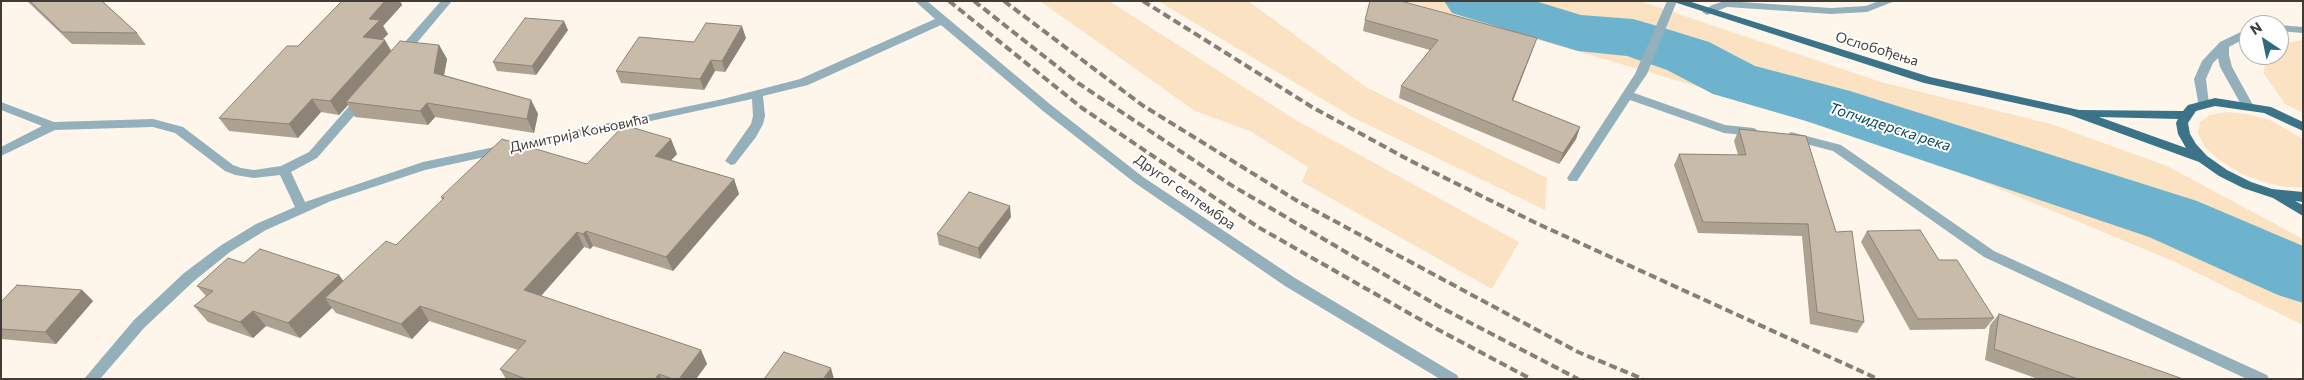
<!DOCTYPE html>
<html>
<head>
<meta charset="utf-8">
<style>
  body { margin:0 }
  #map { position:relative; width:2304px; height:380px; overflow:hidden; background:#fef6eb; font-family:Commissioner,sans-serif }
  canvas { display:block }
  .frame { position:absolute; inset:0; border:2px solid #413c35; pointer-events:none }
  .north { position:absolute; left:2239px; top:15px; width:50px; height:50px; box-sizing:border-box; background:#fff; border:1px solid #b3b1ae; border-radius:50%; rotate:326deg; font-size:14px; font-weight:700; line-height:20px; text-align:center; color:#413c35 }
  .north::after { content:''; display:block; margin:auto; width:18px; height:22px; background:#2c6a80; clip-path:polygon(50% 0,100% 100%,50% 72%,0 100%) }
</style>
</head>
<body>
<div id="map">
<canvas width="2304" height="380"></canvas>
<div class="frame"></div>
<div class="north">N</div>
</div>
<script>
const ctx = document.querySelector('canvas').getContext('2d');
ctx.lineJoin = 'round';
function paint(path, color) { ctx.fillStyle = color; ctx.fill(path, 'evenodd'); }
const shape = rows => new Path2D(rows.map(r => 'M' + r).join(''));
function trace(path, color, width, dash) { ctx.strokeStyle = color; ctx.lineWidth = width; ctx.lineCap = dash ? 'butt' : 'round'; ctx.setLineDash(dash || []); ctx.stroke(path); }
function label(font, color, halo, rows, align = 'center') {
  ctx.font = font + ' Commissioner,sans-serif'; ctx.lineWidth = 4; ctx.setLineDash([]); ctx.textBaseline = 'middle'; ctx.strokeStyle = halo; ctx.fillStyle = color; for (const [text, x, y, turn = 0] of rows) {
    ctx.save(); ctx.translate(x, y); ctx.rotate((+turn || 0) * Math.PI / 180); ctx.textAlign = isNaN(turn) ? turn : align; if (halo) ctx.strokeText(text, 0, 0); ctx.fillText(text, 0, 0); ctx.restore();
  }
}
const green = shape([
  [1040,1,1109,1,1294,119,1519,242,1492,289,1302,182,1308,167,1250,131,1195,111],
  [1158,1,1248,1,1366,87,1547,178,1545,210,1354,118],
  [1406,1,1444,1,1468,9,1465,1,1640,1,1881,82,2051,124,2167,166,2303,239,2303,325,2175,262,1890,143],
  [2303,40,2303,113,2285,104,2264,74,2265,57,2279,55,2279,46,2283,43],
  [2226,112,2247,114,2270,120,2303,139,2303,187,2286,187,2263,182,2240,173,2219,160,2205,147,2198,133,2200,122,2210,115]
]);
const river = shape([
  [1444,1,1535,1,1581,15,1633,19,1654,25,1709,42,1755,66,1850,91,2197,201,2303,246,2303,303,2278,295,2149,237,1806,121,1713,94,1667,70,1627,56,1578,51,1452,13,1444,1]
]);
const minor = shape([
  [441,1,452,1,405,57,397,57,395,54,397,51,441,1],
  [915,1,927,1,1051,105,1143,177,1295,278,1457,375,1459,379,1440,379,1285,286,1135,183,1043,111,941,25,808,85,763,96,765,116,763,124,756,137,735,164,731,165,725,161,751,124,753,116,752,99,425,170,331,201,266,230,230,252,194,281,144,328,100,379,84,379,134,320,184,273,220,246,256,224,295,207,280,175,254,178,235,175,225,171,175,133,153,127,55,130,1,156,1,147,42,126,1,110,1,102,54,122,153,119,183,127,233,165,241,168,254,170,281,166,309,152,358,96,366,96,368,99,366,102,317,158,291,172,305,202,423,162,723,99,800,79,935,19,915,1],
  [1667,1,1677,1,1647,74,1634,93,1725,125,1754,128,1760,132,1754,136,1724,133,1630,100,1577,181,1569,181,1567,178,1569,175,1635,74,1667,1],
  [1725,1,1831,8,1866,6,1879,1,1895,1,1867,12,1831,14,1727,7,1707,15,1702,12,1712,5,1725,1],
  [2277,25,2279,25,2303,27,2303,33,2279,31,2279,25,2277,25],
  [2249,28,2249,36,2229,47,2229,55,2232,67,2253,105,2251,108,2243,108,2220,67,2218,58,2213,63,2206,79,2209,104,2207,107,2199,107,2194,79,2202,61,2220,42,2249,28],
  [1791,132,1841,145,1994,251,2267,375,2269,379,2247,379,1984,257,1833,151,1787,139,1785,136,1791,132]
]);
const major = shape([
  [1671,1,1688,1,1930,77,2079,110,2183,111,2188,105,2215,98,2271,107,2303,122,2303,131,2264,113,2215,106,2196,111,2188,123,2190,134,2196,144,2207,156,2227,170,2251,182,2272,189,2303,192,2303,202,2295,201,2303,205,2303,216,2273,198,2243,188,2219,176,2199,162,2070,115,1924,83,1671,1],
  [2099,117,2178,119,2176,123,2178,134,2186,148,2099,117]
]);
const rail = shape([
  [949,1,1082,108,1258,227,1435,328,1531,379],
  [974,1,1078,83,1231,185,1440,307,1578,379],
  [1004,1,1142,105,1299,202,1578,352,1643,379],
  [1143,1,1312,107,1409,160,1536,223,1878,379]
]);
const wall = shape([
  [27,1,102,1,137,33,146,45,72,44],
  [342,1,400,1,402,5,383,26,388,34,382,40,391,51,439,45,447,59,444,75,531,100,538,114,534,133,435,117,428,125,355,117,348,105,339,115,321,112,298,138,229,131,219,118,298,46],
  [1365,20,1533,49,1513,100,1580,127,1576,139,1559,164,1399,98,1401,86,1430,50,1363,31],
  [568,30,536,75,497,71,493,62],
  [746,38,725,72,715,71,704,90,621,83,616,71,694,42],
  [1739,129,1806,136,1864,322,1857,333,1810,324,1802,236,1698,233,1674,165,1679,154,1738,155,1734,141],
  [677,154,671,160,734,179,739,194,673,271,593,246,590,249,584,247,541,296,701,350,707,364,696,379,506,379,500,369,518,350,429,321,412,339,336,313,332,308,300,338,266,326,253,338,208,322,194,306,206,296,197,286,244,263,339,275,343,281,396,245,442,200,441,197,587,164],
  [1011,217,980,259,939,245,937,234],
  [1867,231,1994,318,1985,329,1910,330,1861,242],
  [82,290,93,301,56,344,1,339,1,302],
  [1999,314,2183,379,2038,379,1985,360,1990,325]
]);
const shadedWall = shape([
  [385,1,400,1,402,5,383,26,388,34,371,51,363,37,369,19],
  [564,21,568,30,536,75,532,66],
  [742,26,746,38,725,72,722,61],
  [1537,38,1533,49,1509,111,1512,100],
  [385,40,393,54,346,102,348,105,339,115,330,101],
  [439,45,447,59,442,87,434,73],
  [711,60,715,71,704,90,700,79],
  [312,99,321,112,298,138,289,124],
  [531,100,538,114,534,133,527,119],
  [427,103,435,117,428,125,420,111],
  [1580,127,1576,139,1559,164,1563,153],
  [671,139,677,154,661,171,655,156],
  [734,179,739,194,673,271,666,257],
  [1010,206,1011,217,980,259,978,248],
  [586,231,593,246,590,249,583,234],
  [577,232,584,247,533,305,524,290],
  [339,275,350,290,325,298,332,308,300,338,288,323],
  [82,290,93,301,56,344,45,332],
  [420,306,429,321,412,339,401,324],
  [253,311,266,326,253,338,240,322],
  [701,350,707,364,696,379,679,379],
  [831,368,834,379,823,379],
  [659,374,661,379,655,379]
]);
const building = shape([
  [30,1,102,1,137,33,62,32,30,1],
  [342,1,385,1,369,19,380,20,363,37,385,40,330,101,312,99,289,124,219,118,287,46,298,46,342,1],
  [1370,1,1401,1,1537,38,1512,100,1580,127,1563,153,1401,86,1438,40,1365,20,1370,1],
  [525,18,564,21,532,66,493,62,525,18],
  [706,23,742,26,722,61,711,60,700,79,616,71,639,37,694,42,706,23],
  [400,41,439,45,434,73,531,100,527,119,427,103,420,111,346,102,400,41],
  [624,125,671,139,655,156,734,179,666,257,586,231,583,234,577,232,524,290,701,350,679,379,673,379,659,374,655,379,526,379,500,369,526,341,420,306,401,324,325,298,386,241,396,245,444,198,441,197,502,139,587,164,624,125],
  [1739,129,1806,136,1836,232,1852,231,1864,322,1817,312,1808,224,1703,222,1679,154,1746,155,1739,129],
  [969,192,1010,206,978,248,937,234,969,192],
  [1920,230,1939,260,1957,260,1994,318,1918,319,1867,231,1920,230],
  [260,249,339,275,288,323,253,311,240,322,194,306,213,291,197,286,228,258,244,263,260,249],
  [17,285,82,290,45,332,1,329,1,302,17,285],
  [1999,314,2183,379,2078,379,1994,349,1999,314],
  [784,352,831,368,823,379,764,379,784,352]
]);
const streetNames = [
  ["Ослобођења",1877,49,17],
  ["Димитрија Коњовића",579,133,-12],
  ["Другог септембра",1185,192,35]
];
const waterNames = [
  ["Топчидерска река",1890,127,18]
];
paint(green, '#fae2c2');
paint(river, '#6eb3cd');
paint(minor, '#93b0bb');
paint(major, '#3b7488');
trace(rail, '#857f77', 4, [8, 4]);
paint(wall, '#ada192');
paint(shadedWall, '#8d8377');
paint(building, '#c9bbaa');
trace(building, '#8d8377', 1);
label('14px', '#413c35', '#fff', streetNames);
label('italic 15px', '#09475a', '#fff', waterNames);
</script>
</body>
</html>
